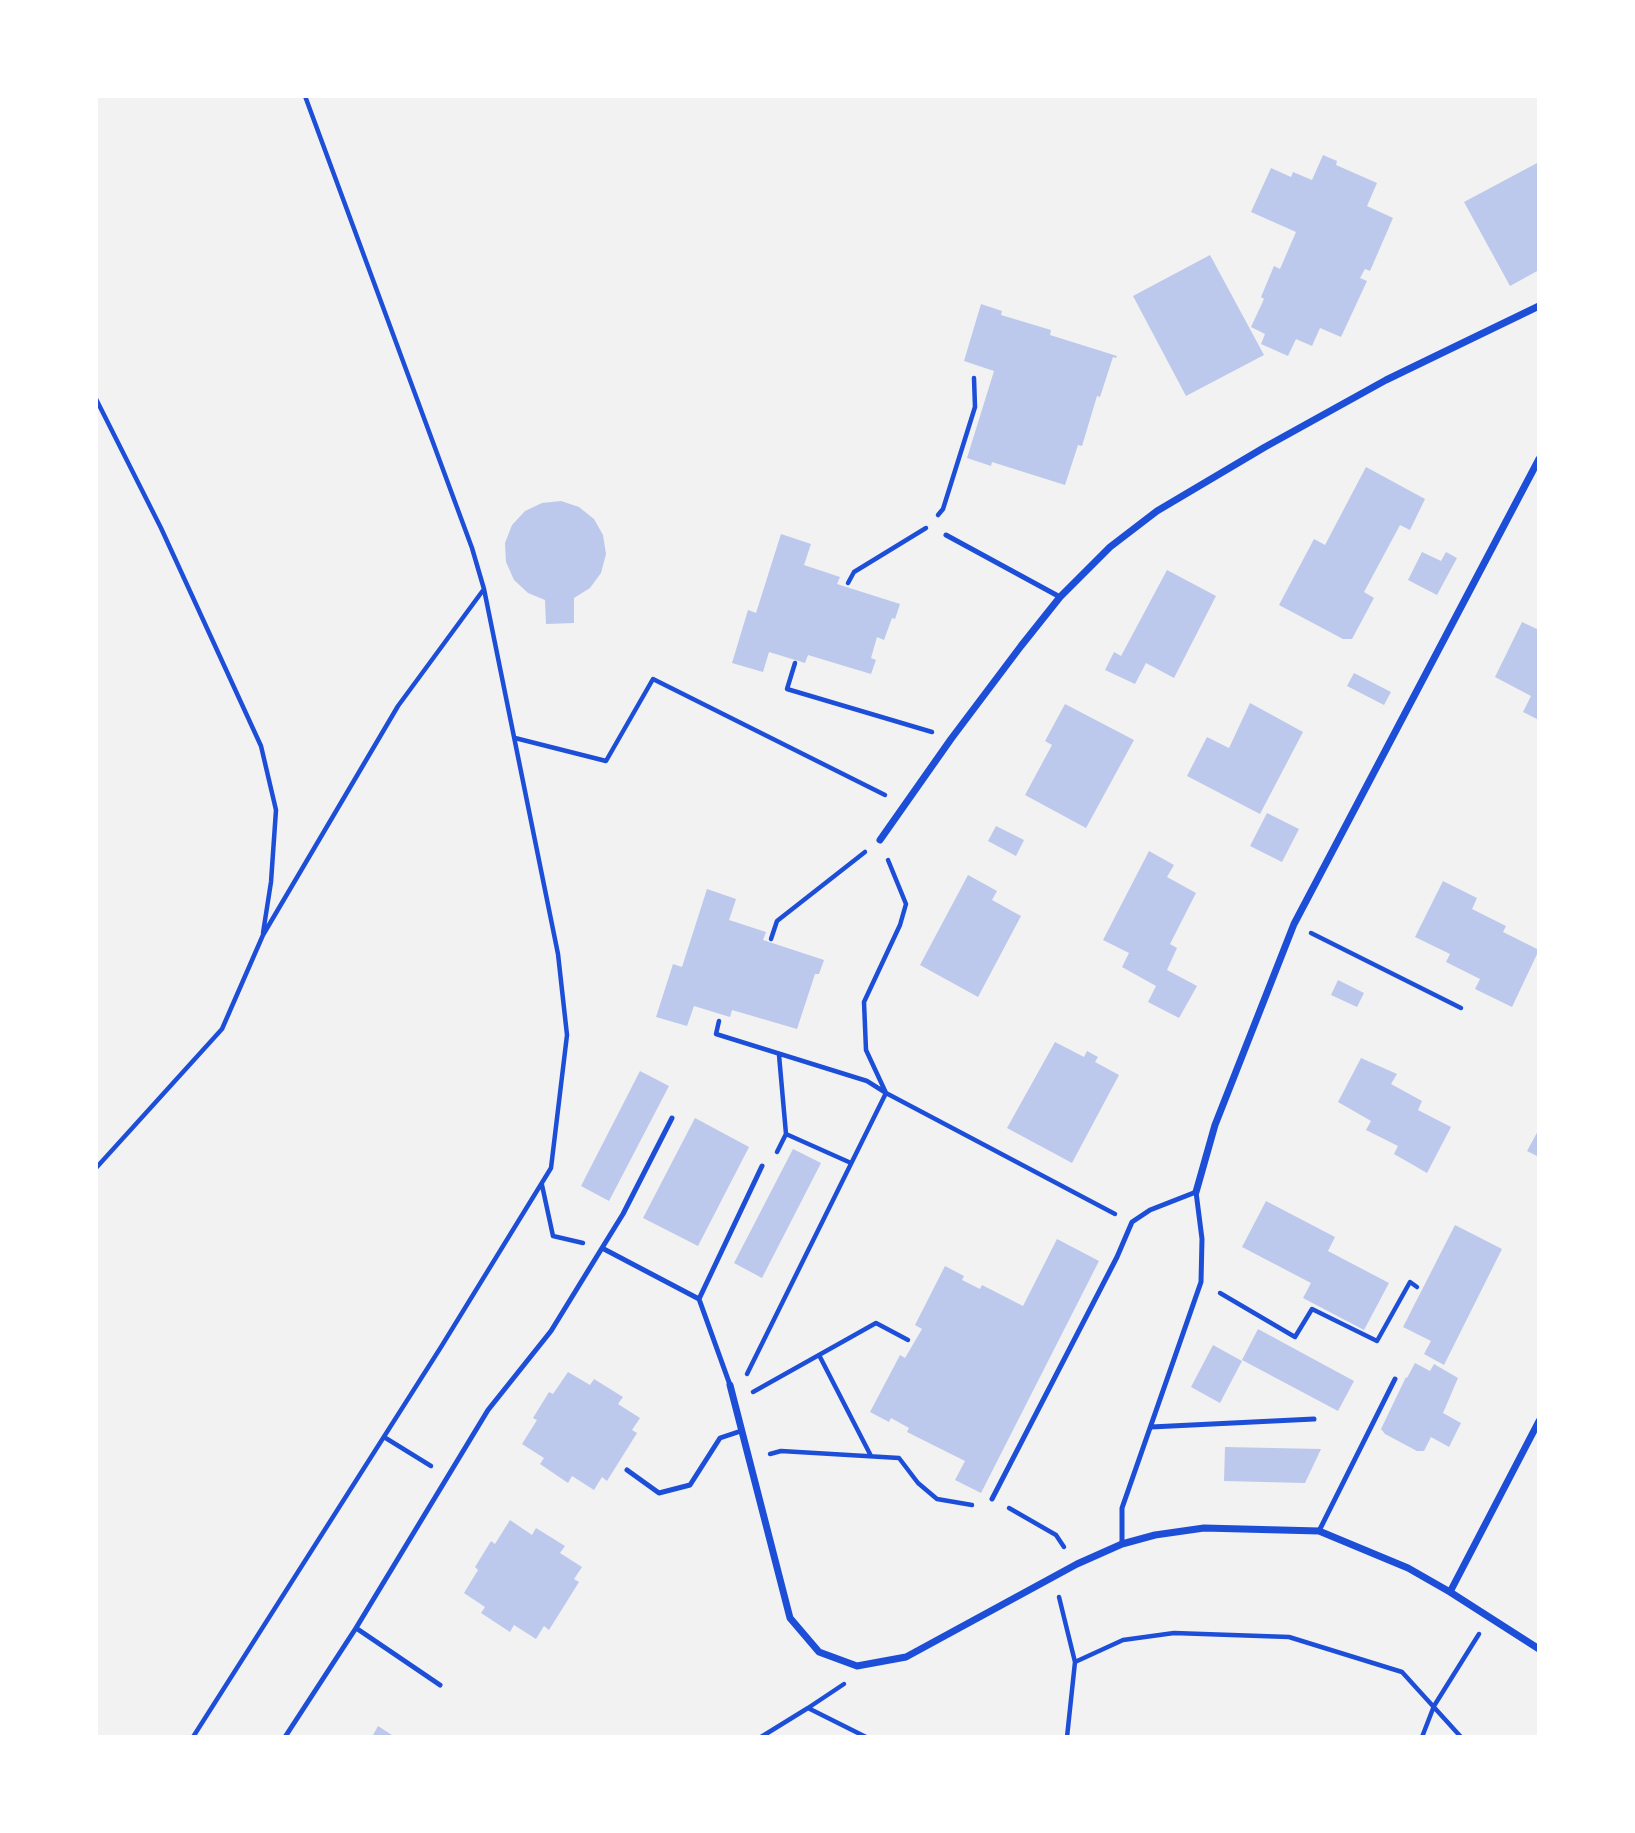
<!DOCTYPE html>
<html>
<head>
<meta charset="utf-8">
<style>
  body { margin:0 }
  #map { position:relative; width:1635px; height:1833px; overflow:hidden; background:#f2f2f2; font-family:"Nunito Sans",sans-serif }
  canvas { display:block }
  .frame { position:absolute; inset:0; border:98px solid #fff; pointer-events:none }
</style>
</head>
<body>
<div id="map">
<canvas width="1635" height="1833"></canvas>
<div class="frame"></div>
</div>
<script>
const ctx = document.querySelector('canvas').getContext('2d');
ctx.lineJoin = 'round';
function paint(path, color) { ctx.fillStyle = color; ctx.fill(path, 'evenodd'); }
const shape = rows => new Path2D(rows.map(r => 'M' + r).join(''));
function trace(path, color, width, dash) { ctx.strokeStyle = color; ctx.lineWidth = width; ctx.lineCap = dash ? 'butt' : 'round'; ctx.setLineDash(dash || []); ctx.stroke(path); }
const building = shape([
  [1323,155,1337,161,1336,165,1377,183,1367,206,1393,218,1370,271,1365,269,1360,278,1367,281,1341,337,1320,328,1312,346,1296,339,1288,356,1261,344,1265,334,1251,327,1264,299,1261,297,1274,266,1280,269,1296,232,1251,212,1271,168,1291,177,1293,172,1312,180],
  [1539,162,1539,270,1510,286,1464,202],
  [1210,255,1264,355,1186,396,1133,296],
  [981,304,1002,311,1001,315,1051,330,1050,335,1117,356,1116,358,1113,357,1100,397,1097,396,1082,446,1078,445,1065,485,992,462,991,466,967,458,994,371,964,361],
  [1366,467,1425,499,1410,530,1400,525,1364,592,1374,598,1352,639,1343,639,1279,605,1314,539,1325,545],
  [561,501,579,507,594,519,603,535,606,554,601,573,590,588,574,598,574,623,546,624,545,600,528,593,514,580,506,562,505,543,512,525,525,511,542,503],
  [781,534,811,544,804,565,840,577,837,584,900,604,895,619,892,618,884,640,877,637,871,658,876,660,871,674,808,655,805,663,769,652,763,672,732,663,748,610,756,613],
  [1422,552,1441,561,1446,552,1457,558,1437,595,1408,580],
  [1167,570,1216,596,1174,678,1146,663,1135,684,1105,670,1114,652,1121,656],
  [1522,622,1539,630,1539,720,1523,712,1531,696,1495,677],
  [1354,673,1391,692,1384,705,1347,686],
  [1250,703,1303,732,1260,814,1187,776,1207,737,1229,748],
  [1065,704,1134,740,1086,828,1025,795,1052,745,1045,741],
  [1267,813,1299,829,1282,862,1250,846],
  [996,826,1024,840,1016,856,988,841],
  [1149,851,1174,865,1167,877,1196,893,1170,944,1177,948,1167,970,1197,986,1179,1018,1148,1002,1156,986,1122,967,1129,953,1103,940],
  [968,875,997,891,992,900,1021,916,978,997,920,965],
  [1443,881,1477,898,1472,909,1506,926,1503,932,1539,950,1512,1007,1475,989,1480,979,1446,962,1450,954,1415,937],
  [707,889,736,899,729,920,766,932,763,940,824,960,819,974,815,974,797,1029,732,1010,730,1017,694,1006,687,1026,656,1017,673,964,682,967],
  [1338,980,1364,993,1357,1007,1331,995],
  [1055,1042,1084,1057,1087,1051,1098,1057,1095,1062,1119,1075,1072,1163,1007,1128],
  [1361,1058,1397,1074,1391,1084,1422,1101,1418,1110,1451,1127,1427,1173,1394,1154,1398,1146,1366,1130,1371,1121,1338,1102],
  [640,1071,669,1086,609,1201,581,1186],
  [695,1118,749,1147,698,1246,643,1218],
  [1539,1129,1539,1157,1527,1151],
  [793,1149,821,1163,762,1278,734,1263],
  [1266,1201,1335,1237,1328,1251,1389,1283,1364,1330,1303,1298,1311,1283,1242,1247],
  [1455,1225,1502,1249,1444,1365,1424,1354,1431,1341,1403,1327],
  [1057,1239,1099,1261,981,1493,955,1480,965,1461,907,1432,909,1428,891,1418,889,1422,870,1412,900,1355,905,1358,922,1329,915,1325,945,1266,964,1276,962,1280,980,1289,982,1285,1023,1306],
  [1258,1329,1354,1381,1338,1411,1242,1360],
  [1213,1345,1242,1361,1220,1403,1191,1387],
  [1415,1363,1430,1371,1434,1364,1458,1378,1443,1413,1461,1423,1449,1447,1431,1437,1424,1451,1417,1451,1385,1434,1381,1429,1406,1377,1407,1378],
  [568,1372,590,1385,594,1379,623,1397,618,1404,640,1418,632,1430,637,1433,607,1481,602,1477,594,1490,572,1476,568,1483,540,1464,544,1458,522,1444,537,1420,533,1418,549,1392,553,1394],
  [1225,1447,1321,1449,1305,1483,1224,1481],
  [510,1520,532,1535,536,1528,565,1546,560,1553,582,1567,574,1579,579,1582,549,1630,544,1626,536,1639,514,1625,510,1632,481,1613,485,1607,464,1593,478,1570,475,1567,491,1541,495,1544],
  [378,1726,395,1737,372,1737]
]);
const path = shape([
  [96,399,161,528,261,746,276,810,271,882,263,933],
  [938,515,943,509,975,407,974,378],
  [848,583,854,572,926,528],
  [795,663,787,689,932,732],
  [515,738,606,761,653,679,885,795],
  [888,860,906,904,900,925,864,1002,866,1050,886,1093,1115,1214],
  [1311,933,1461,1008],
  [771,939,777,921,865,852],
  [719,1021,716,1034,867,1081,886,1093,747,1374],
  [779,1055,786,1134,851,1163],
  [777,1152,786,1134],
  [96,1168,222,1029,263,935,398,706,484,589],
  [542,1185,553,1236,583,1243],
  [1220,1293,1295,1337,1312,1309,1377,1341,1410,1282,1417,1287],
  [819,1355,871,1456],
  [753,1392,876,1323,908,1340],
  [384,1437,431,1466],
  [770,1454,781,1451,899,1458,918,1483,937,1499,972,1505],
  [1009,1508,1056,1535,1064,1547],
  [1059,1597,1075,1662,1067,1737],
  [1075,1662,1123,1640,1174,1633,1289,1637,1402,1672,1461,1737],
  [808,1708,844,1684],
  [193,1737,441,1347,551,1168,567,1035,558,954,484,589,472,548,305,96],
  [761,1737,808,1708,866,1737],
  [1422,1737,1434,1706,1479,1634]
]);
const service = shape([
  [946,535,1060,597],
  [602,1248,623,1214,672,1118],
  [699,1299,762,1166],
  [1151,1427,1314,1419],
  [627,1470,659,1493,690,1485,720,1438,741,1431],
  [992,1499,1117,1257,1132,1222,1150,1210,1196,1192,1202,1239,1201,1282,1122,1508,1122,1544],
  [1319,1531,1395,1379],
  [356,1628,440,1685],
  [285,1737,356,1628,488,1410,551,1331,602,1248,699,1299,730,1385]
]);
const minor = shape([
  [880,840,951,739,1021,646,1060,597,1110,547,1157,511,1265,447,1386,380,1539,306],
  [1196,1192,1215,1125,1294,924,1539,459],
  [730,1385,790,1618,819,1652,857,1666,906,1657,1077,1564,1122,1544,1155,1535,1204,1528,1319,1531,1408,1568,1450,1592,1539,1649],
  [1450,1592,1539,1421]
]);
paint(building, '#bdc9ec');
trace(path, '#1d4ed8', 4.5);
trace(service, '#1d4ed8', 5);
trace(minor, '#1d4ed8', 7);
</script>
</body>
</html>
